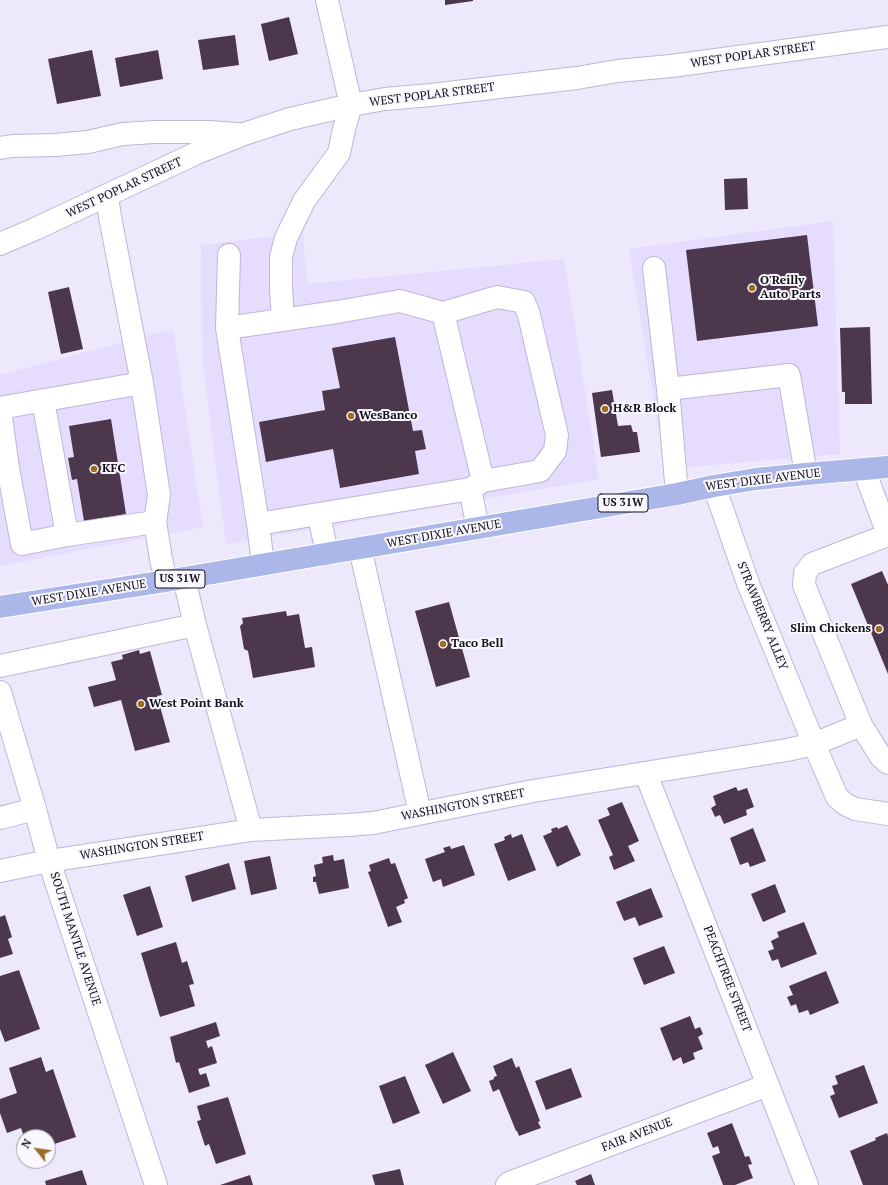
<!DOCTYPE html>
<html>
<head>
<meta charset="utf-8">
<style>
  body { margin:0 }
  #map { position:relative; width:888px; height:1185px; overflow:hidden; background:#eee8fd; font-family:"PT Serif",serif }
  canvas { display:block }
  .north { position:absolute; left:16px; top:1129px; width:40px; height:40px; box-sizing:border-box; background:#faf8ff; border:1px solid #9e9ba4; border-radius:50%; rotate:300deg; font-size:11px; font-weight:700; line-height:16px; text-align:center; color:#14101b }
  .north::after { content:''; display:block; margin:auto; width:14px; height:18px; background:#9d6d20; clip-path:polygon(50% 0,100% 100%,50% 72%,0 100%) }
</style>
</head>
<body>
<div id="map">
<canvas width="888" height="1185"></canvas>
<div class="north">N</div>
</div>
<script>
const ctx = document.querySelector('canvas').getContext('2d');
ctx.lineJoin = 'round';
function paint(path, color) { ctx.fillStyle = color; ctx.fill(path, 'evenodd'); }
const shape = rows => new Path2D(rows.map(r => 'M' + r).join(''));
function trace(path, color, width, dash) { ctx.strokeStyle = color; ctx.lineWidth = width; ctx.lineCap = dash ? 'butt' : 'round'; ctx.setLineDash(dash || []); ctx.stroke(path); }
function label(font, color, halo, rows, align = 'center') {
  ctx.font = font + ' "PT Serif",serif'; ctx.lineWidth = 4; ctx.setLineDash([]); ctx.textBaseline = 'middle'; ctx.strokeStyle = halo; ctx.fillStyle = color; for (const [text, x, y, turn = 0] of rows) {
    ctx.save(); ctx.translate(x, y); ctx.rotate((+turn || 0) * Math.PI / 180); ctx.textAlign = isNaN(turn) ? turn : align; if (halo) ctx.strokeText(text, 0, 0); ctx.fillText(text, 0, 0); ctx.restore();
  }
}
const built = shape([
  [833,221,840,454,665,469,629,249],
  [303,233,307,284,564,259,599,479,226,544,202,357,201,245],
  [173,329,203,527,0,566,0,375]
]);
const building = shape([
  [445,0,473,0,473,1,445,5],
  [289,17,298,54,269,61,261,24],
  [235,35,239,65,203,70,198,40],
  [92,50,101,96,57,104,48,59],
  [158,50,163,79,120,87,115,58],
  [747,178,748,209,725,210,724,179],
  [807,235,818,326,697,341,686,250],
  [69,287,83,349,61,354,48,292],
  [870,327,872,404,845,404,845,392,842,392,840,328],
  [395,337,413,431,422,430,426,449,415,451,419,474,340,488,333,449,266,462,259,422,325,410,322,391,340,388,332,348],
  [612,390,618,426,631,425,633,432,637,432,640,452,601,457,592,393],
  [111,419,126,514,84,521,77,479,72,480,68,458,74,457,69,426],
  [882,571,888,585,888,674,851,584],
  [449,602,470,677,436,687,415,611],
  [286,611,287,616,299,614,305,648,312,647,315,667,253,678,248,651,244,649,240,626,243,623,242,618],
  [139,650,140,654,150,651,162,695,157,696,170,742,135,751,121,700,94,707,88,687,116,680,111,662,123,659,122,655],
  [736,787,738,791,747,788,754,807,746,810,747,815,724,824,720,815,715,817,711,808,716,805,713,796],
  [622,802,639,841,628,846,635,861,614,870,609,857,613,855,598,820,610,815,607,808],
  [567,825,581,855,557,867,543,836,552,832,551,829,557,827,558,829],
  [753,828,766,861,750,867,748,862,740,865,730,838],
  [511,834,512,838,522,834,536,870,508,881,494,844,505,840,504,837],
  [464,845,475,875,443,887,441,879,433,882,425,859,445,852,443,848,450,846,451,849],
  [333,855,334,861,344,859,349,888,319,894,316,882,313,882,313,877,316,876,314,865,323,863,322,857],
  [270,856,277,889,251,895,244,861],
  [389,858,391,864,395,863,408,898,404,900,405,903,396,907,402,922,388,927,368,872,371,871,369,865],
  [229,863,236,889,192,902,185,876],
  [775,884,786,912,763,922,751,894],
  [150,886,163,927,137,936,123,895],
  [651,888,663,917,639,926,635,917,624,921,616,902],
  [5,915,12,937,8,939,13,954,0,958,0,917],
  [804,922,817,954,781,968,778,959,772,961,768,951,774,949,771,941,779,937,777,932],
  [176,942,182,963,187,961,194,984,189,985,195,1006,160,1017,141,953],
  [664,946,675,973,644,985,633,958],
  [19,970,40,1029,5,1042,0,1029,0,976],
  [826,971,839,1003,810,1015,808,1010,799,1013,796,1004,791,1006,787,997,793,995,789,986],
  [690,1016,695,1029,700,1027,703,1034,698,1037,703,1049,693,1053,695,1059,683,1064,681,1057,673,1061,660,1028],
  [216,1022,220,1036,206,1041,208,1048,212,1046,217,1063,198,1069,200,1075,206,1073,210,1086,189,1093,179,1062,176,1063,170,1037],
  [453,1052,471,1091,443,1104,425,1065],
  [41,1057,46,1072,53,1069,76,1137,48,1146,48,1137,24,1137,21,1128,7,1133,0,1113,0,1099,17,1093,9,1068],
  [512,1058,516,1068,519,1066,540,1121,538,1122,541,1128,519,1136,517,1131,516,1131,499,1089,493,1092,489,1081,494,1079,494,1077,497,1076,493,1066],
  [864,1065,878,1103,839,1118,830,1096,835,1094,832,1086,838,1084,835,1076],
  [571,1068,582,1097,546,1110,535,1081],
  [405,1076,420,1113,393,1124,379,1086],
  [228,1097,246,1154,216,1164,209,1144,205,1146,197,1121,201,1120,197,1106],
  [732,1123,745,1157,749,1156,752,1164,748,1165,753,1178,735,1185,723,1185,712,1156,720,1153,718,1146,713,1148,707,1133],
  [887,1133,888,1136,888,1185,863,1185,850,1151,876,1140,875,1138],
  [400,1169,404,1185,375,1185,372,1175],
  [82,1170,87,1185,46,1185,45,1181],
  [591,1174,595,1185,577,1185,575,1181],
  [250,1175,253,1185,220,1185]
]);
const minor = shape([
  [0,148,12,146,55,145,88,142,123,134,154,132,208,132,237,134],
  [107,196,110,217,142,383],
  [0,244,35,229,199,152,244,134,290,119,351,105,385,99,431,95,577,78,617,71,671,66,888,37],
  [654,268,668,389],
  [443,313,483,481],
  [283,320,281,288,281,257,286,238,304,201,339,153,344,129,351,105,327,0],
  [227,328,337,312,400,301,443,313,497,297,524,302,529,315,557,435,555,451,540,471,483,481,470,489,258,524,227,328,229,255],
  [43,400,67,535,155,522],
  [0,408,142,383,159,495,155,522,161,559,166,581],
  [0,410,8,468,0,469],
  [8,468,22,544,67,535],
  [864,470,888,534],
  [714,486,749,586,814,744,837,797,845,804,855,809,888,814],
  [470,489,478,528],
  [677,494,668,389,789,375,806,474],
  [319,515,327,554],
  [258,524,263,564],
  [360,548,420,813],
  [184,578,195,625,251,830],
  [0,666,195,625],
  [0,692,35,809,49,861,156,1185],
  [861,725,881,757,888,763],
  [646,774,807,1185],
  [0,818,35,809],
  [0,871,49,861,251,830,348,825,373,823,533,791,787,750,814,744,861,725,804,585,805,573,812,564,888,535],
  [507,1185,509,1183,768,1085]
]);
const major = shape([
  [0,607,166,581,478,528,677,494,714,486,756,479,806,474,888,467]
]);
const markers = [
  [752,288,4,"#9d6d20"],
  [605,409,4,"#9d6d20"],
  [351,416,4,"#9d6d20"],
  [94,469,4,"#9d6d20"],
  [879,629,4,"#9d6d20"],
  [443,644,4,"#9d6d20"],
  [141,704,4,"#9d6d20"]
];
const shields = [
  [623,503,50],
  [180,579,50]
];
const shieldNames = [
  ["US 31W",623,503],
  ["US 31W",180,579]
];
const streetNames = [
  ["WEST POPLAR STREET",753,55,-8],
  ["WEST POPLAR STREET",432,95,-7],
  ["WEST POPLAR STREET",124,188,-25],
  ["WEST DIXIE AVENUE",763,480,-7],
  ["WEST DIXIE AVENUE",444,534,-10],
  ["WEST DIXIE AVENUE",89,593,-9],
  ["STRAWBERRY ALLEY",762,616,68],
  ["WASHINGTON STREET",463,805,-11],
  ["WASHINGTON STREET",142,846,-9],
  ["SOUTH MANTLE AVENUE",75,939,72],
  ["PEACHTREE STREET",727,979,69],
  ["FAIR AVENUE",637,1135,-21]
];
const poiNames = [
  ["O'Reilly",760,281],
  ["Auto Parts",760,295],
  ["H&R Block",613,409],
  ["WesBanco",359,416],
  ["KFC",102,469],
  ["Slim Chickens",871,629,"right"],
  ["Taco Bell",451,644],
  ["West Point Bank",149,704]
];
paint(built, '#e6dcfd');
paint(building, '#4d374d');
trace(minor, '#bfb5d6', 24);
trace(major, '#fff', 24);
trace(minor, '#fff', 22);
trace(major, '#abb7e8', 22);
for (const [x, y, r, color] of markers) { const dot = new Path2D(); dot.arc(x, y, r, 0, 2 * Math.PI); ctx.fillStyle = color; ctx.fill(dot); trace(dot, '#faf8ff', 1.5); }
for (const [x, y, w] of shields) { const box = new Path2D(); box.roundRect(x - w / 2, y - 9, w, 18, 3); ctx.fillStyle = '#faf8ff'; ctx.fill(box); trace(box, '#14101b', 1); }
label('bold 11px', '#14101b', null, shieldNames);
label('12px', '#14101b', '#faf8ff', streetNames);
label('bold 12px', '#14101b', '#faf8ff', poiNames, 'left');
</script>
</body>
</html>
